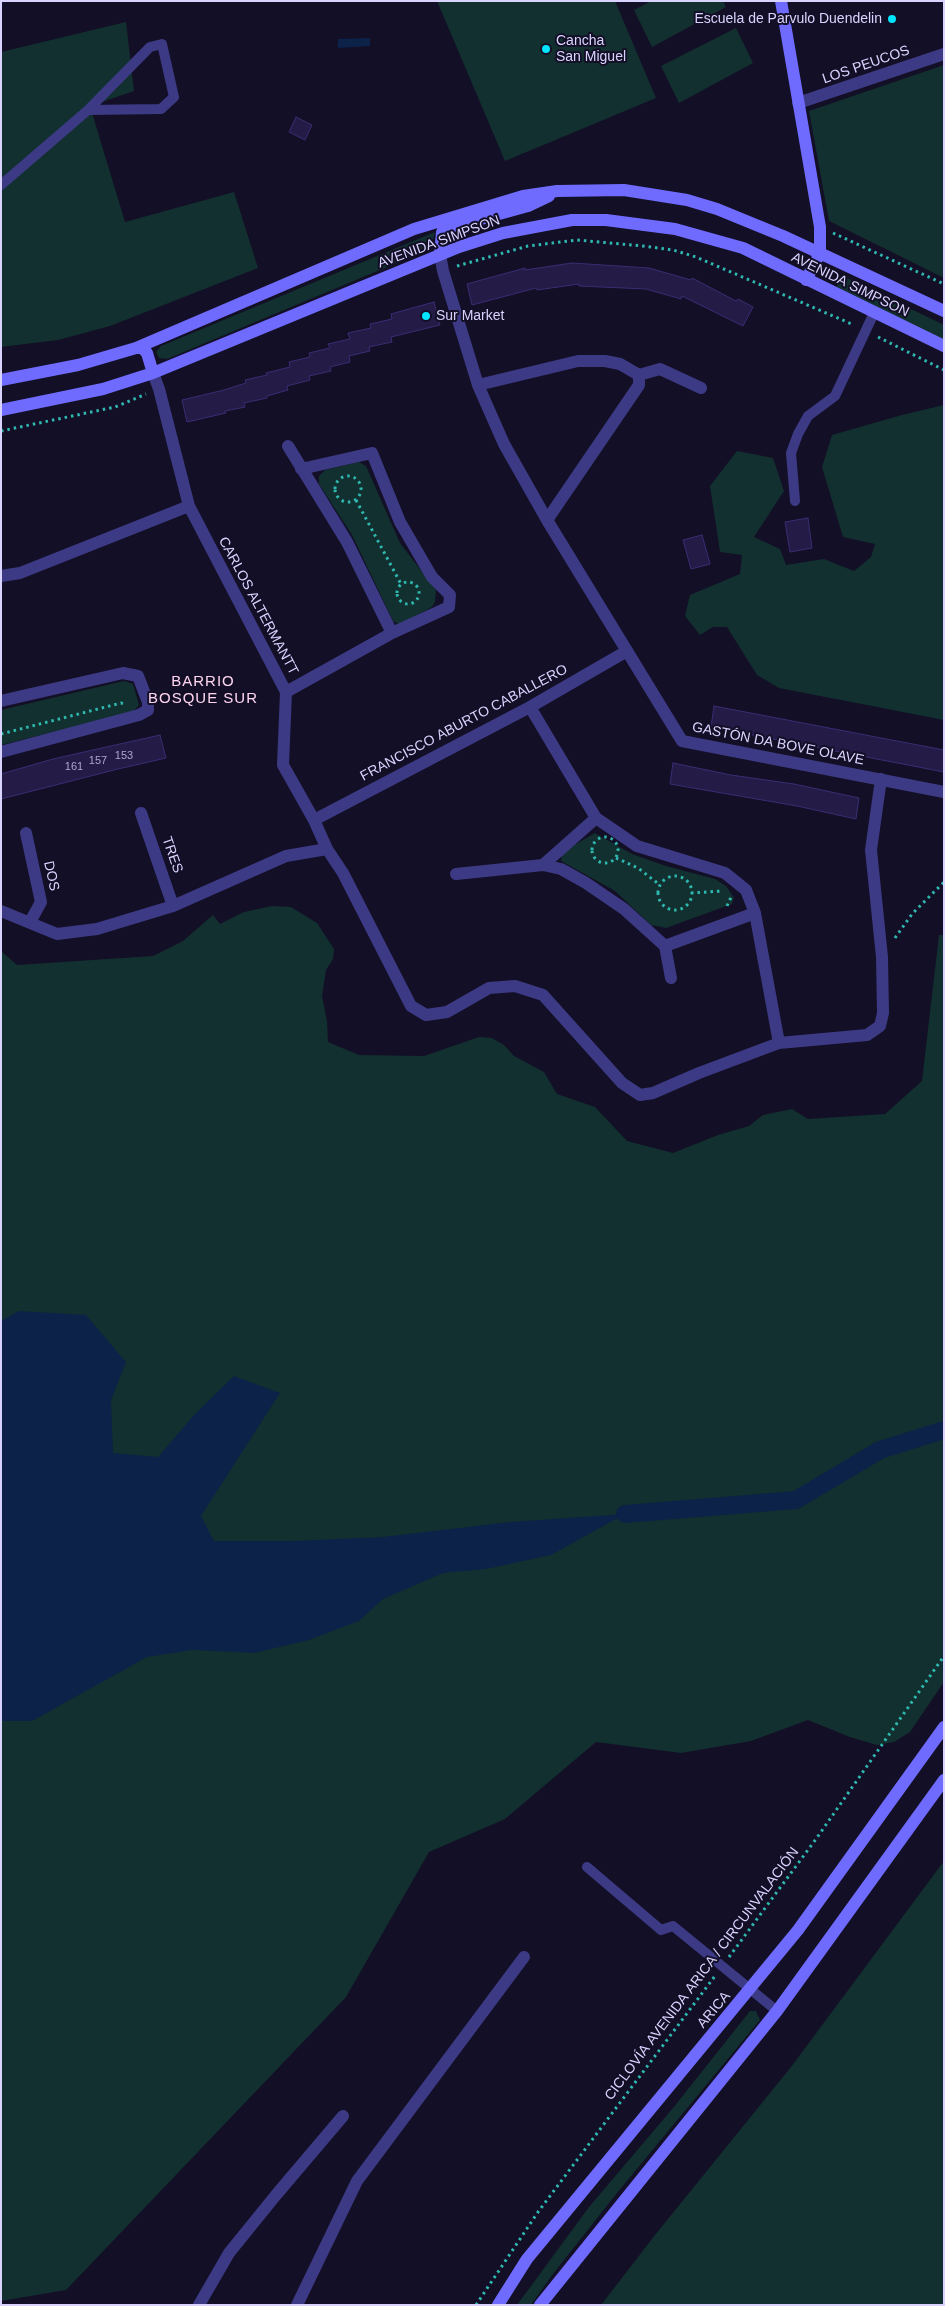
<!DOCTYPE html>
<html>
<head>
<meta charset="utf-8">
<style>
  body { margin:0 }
  #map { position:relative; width:945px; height:2306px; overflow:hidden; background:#130f26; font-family:Helvetica,sans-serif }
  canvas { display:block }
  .frame { position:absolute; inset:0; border:2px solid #d9d4ff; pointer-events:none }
</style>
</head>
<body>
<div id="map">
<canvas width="945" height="2306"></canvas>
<div class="frame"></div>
</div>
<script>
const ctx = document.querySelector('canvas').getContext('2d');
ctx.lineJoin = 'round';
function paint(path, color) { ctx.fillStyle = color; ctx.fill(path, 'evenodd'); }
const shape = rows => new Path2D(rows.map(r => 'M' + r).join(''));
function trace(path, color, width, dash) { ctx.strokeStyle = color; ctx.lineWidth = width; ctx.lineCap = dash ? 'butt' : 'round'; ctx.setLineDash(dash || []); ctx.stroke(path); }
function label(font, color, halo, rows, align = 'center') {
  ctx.font = font + ' Helvetica,sans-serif'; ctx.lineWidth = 4; ctx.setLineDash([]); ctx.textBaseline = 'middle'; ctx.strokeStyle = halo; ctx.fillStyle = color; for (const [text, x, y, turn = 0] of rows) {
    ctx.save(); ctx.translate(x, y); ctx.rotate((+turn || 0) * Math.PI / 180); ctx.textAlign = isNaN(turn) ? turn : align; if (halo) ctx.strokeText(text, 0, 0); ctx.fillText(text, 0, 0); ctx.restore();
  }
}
const green = shape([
  [437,1,615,1,656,98,505,161],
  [651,1,723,1,726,7,652,47,634,10],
  [126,22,134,91,90,106,125,222,234,192,258,268,110,326,58,340,1,347,1,52],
  [736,28,753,63,679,103,661,66],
  [944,65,944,278,829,221,809,111],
  [435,232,430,249,167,359,159,358,156,352,161,346],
  [843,276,944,325,944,340,837,287,838,278],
  [944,405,944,720,779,688,757,675,727,627,713,627,700,635,685,616,690,595,740,574,742,555,720,552,710,486,737,451,773,458,784,491,754,537,780,549,786,565,824,559,854,571,871,557,875,544,843,537,822,467,832,435,902,415],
  [359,462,366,466,400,543,436,590,435,602,432,607,400,625,393,621,352,535,319,484,319,476,325,470],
  [124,681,133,684,139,705,133,712,1,745,1,710],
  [595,833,632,854,666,866,715,879,726,886,734,898,732,904,666,928,651,925,615,891,561,861,562,852],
  [272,906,291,907,317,923,334,949,333,959,326,970,322,996,327,1021,328,1042,359,1055,424,1056,479,1037,492,1038,504,1045,514,1056,544,1072,557,1094,595,1107,627,1141,673,1153,718,1135,749,1126,763,1115,792,1109,808,1119,885,1114,922,1081,939,935,944,935,944,1682,910,1732,894,1742,877,1745,850,1737,808,1720,751,1741,681,1753,596,1742,505,1819,429,1852,346,1997,66,2290,1,2301,1,951,17,965,153,956,183,941,213,915,220,924,244,912],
  [944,1861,944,2305,601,2305,655,2235,791,2067],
  [750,2011,756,2011,760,2020,617,2193,553,2274,531,2305,517,2305,589,2207,673,2108]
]);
const water = shape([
  [370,38,370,46,338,48,338,39],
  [19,1311,86,1315,126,1362,111,1400,113,1453,158,1457,195,1414,234,1376,280,1393,201,1516,214,1541,294,1541,383,1537,510,1522,625,1514,551,1555,486,1569,443,1573,383,1599,359,1621,309,1640,254,1653,192,1650,147,1657,32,1721,1,1721,1,1321]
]);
const canal = shape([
  [625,1514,796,1500,880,1450,944,1430]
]);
const building = shape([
  [296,117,312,125,305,140,289,132,296,117],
  [572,263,649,268,691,280,692,278,736,301,738,299,753,307,743,326,682,296,681,299,646,289,579,286,579,284,537,290,536,288,472,305,467,284,525,268,525,270,572,263],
  [434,302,440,325,391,337,392,342,369,347,370,351,349,356,350,362,330,367,331,371,309,376,310,380,287,386,288,390,267,396,267,398,244,403,245,407,225,411,226,413,187,422,182,400,224,390,246,383,245,380,267,375,266,373,290,367,289,362,310,357,309,353,330,348,328,344,350,339,348,333,371,328,370,324,392,319,391,314,434,302],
  [808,518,812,548,790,552,785,522,808,518],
  [702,535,710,564,691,569,683,540,702,535],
  [714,706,944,750,944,772,711,727,714,706],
  [160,735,166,758,118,769,1,799,1,774,53,759,160,735],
  [673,763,731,775,794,784,859,798,856,819,797,806,670,784,673,763]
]);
const path = shape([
  [833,233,944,284],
  [457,266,528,246,577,240,643,246,673,250,696,257,854,325],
  [878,337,944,370],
  [1,431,115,407,146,394],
  '335 489a13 13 0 1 1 26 0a13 13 0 1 1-26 0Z',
  [356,500,401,584],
  '397 593a11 11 0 1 1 22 0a11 11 0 1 1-22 0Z',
  [1,734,121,703,124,704],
  '592 850a13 13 0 1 1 26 0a13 13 0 1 1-26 0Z',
  [616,858,638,868,660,885],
  '658 893a17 17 0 1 1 34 0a17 17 0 1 1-34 0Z',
  [691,893,722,891],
  [727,906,732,895],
  [895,938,912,914,944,882],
  [729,1957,816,1839,944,1656],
  [476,2305,538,2212,715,1976]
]);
const lane = shape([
  [1,185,88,110,150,47,162,44,174,97,161,109,88,110],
  [795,501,791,453,798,434,808,416,835,396,874,313],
  [587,1867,661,1930,673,1926,777,2011]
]);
const street = shape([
  [798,103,944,54],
  [440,254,443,271,478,385,504,444,547,520,682,741,944,792],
  [153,373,159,389,189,506,286,692,283,765,314,820,327,849],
  [639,375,660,369,701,388],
  [478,385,578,361,605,361,620,364,639,375,639,385,547,520],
  [288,446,347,542,392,633],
  [1,576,20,573,189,506],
  [286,692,392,633,449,607,450,595,432,577,400,522,372,453,301,469],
  [1,701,123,673,138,676,148,702,148,710,139,715,1,752],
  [530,707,596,818,637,846,725,873,746,890,755,913,779,1043],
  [141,813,173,906],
  [314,820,530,707,627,651],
  [26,833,41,902,30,922],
  [543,865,596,818],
  [456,874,543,865,561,869,586,883,624,909,665,946,671,978],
  [1,911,57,934,97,929,173,906,286,856,327,849,343,873,411,1006,426,1015,447,1012,489,988,515,986,543,995,622,1083,640,1095,653,1093,699,1073,779,1043,867,1035,880,1026,883,1013,882,957,871,850,881,779],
  [665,946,755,913],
  [199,2305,229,2253,276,2195,343,2116],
  [297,2305,357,2181,524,1957]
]);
const secondary = shape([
  [781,1,820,227,820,253,806,280],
  [440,254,442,232,452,227,528,206,549,196],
  [136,348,142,348,147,353,153,373],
  [1,380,78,365,136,348,414,229,523,196,557,191,624,190,687,200,717,209,783,236,944,311],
  [1,410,103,389,153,373,459,247,503,233,572,220,606,220,675,229,743,248,944,346],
  [498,2305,527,2259,798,1930,944,1727],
  [540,2305,777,2011,944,1780]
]);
const markers = [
  [892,19,5,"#00e5ff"],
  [546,49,5,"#00e5ff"],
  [426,316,5,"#00e5ff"]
];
const numberNames = [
  ["153",124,756],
  ["157",98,761],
  ["161",74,767]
];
const poiNames = [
  ["Escuela de Parvulo Duendelin",882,19,"right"],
  ["Cancha",556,41],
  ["San Miguel",556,57],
  ["Sur Market",436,316]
];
const streetNames = [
  ["LOS PEUCOS",866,65,-19],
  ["AVENIDA SIMPSON",439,242,-20],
  ["AVENIDA SIMPSON",850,285,26],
  ["CARLOS ALTERMANTT",258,606,62],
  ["FRANCISCO ABURTO CABALLERO",464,723,-28],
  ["GASTÓN DA BOVE OLAVE",778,744,11],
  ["TRES",172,855,71],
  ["DOS",51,876,78],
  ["CICLOVÍA AVENIDA ARICA / CIRCUNVALACIÓN",702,1974,-53],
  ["ARICA",714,2010,-50]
];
const neighbourhoodNames = [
  ["BARRIO",203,682],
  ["BOSQUE SUR",203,699]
];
paint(green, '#12302f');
paint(water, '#0c2248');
trace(canal, '#0c2248', 18);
paint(building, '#241b47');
trace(building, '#3b2d73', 1);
trace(path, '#2fb8b0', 3, [2.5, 4]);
trace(lane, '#3d3a85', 10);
trace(street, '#3d3a85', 12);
trace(secondary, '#6f6bff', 12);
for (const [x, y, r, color] of markers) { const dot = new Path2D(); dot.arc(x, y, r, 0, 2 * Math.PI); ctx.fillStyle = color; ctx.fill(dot); trace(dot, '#130f26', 2); }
label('11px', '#aca6d1', null, numberNames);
label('14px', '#d9d4ff', '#130f26', poiNames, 'left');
label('14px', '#d9d4ff', '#130f26', streetNames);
ctx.letterSpacing = '1px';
label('15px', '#ffd6f0', '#130f26', neighbourhoodNames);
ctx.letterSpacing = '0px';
</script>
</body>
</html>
